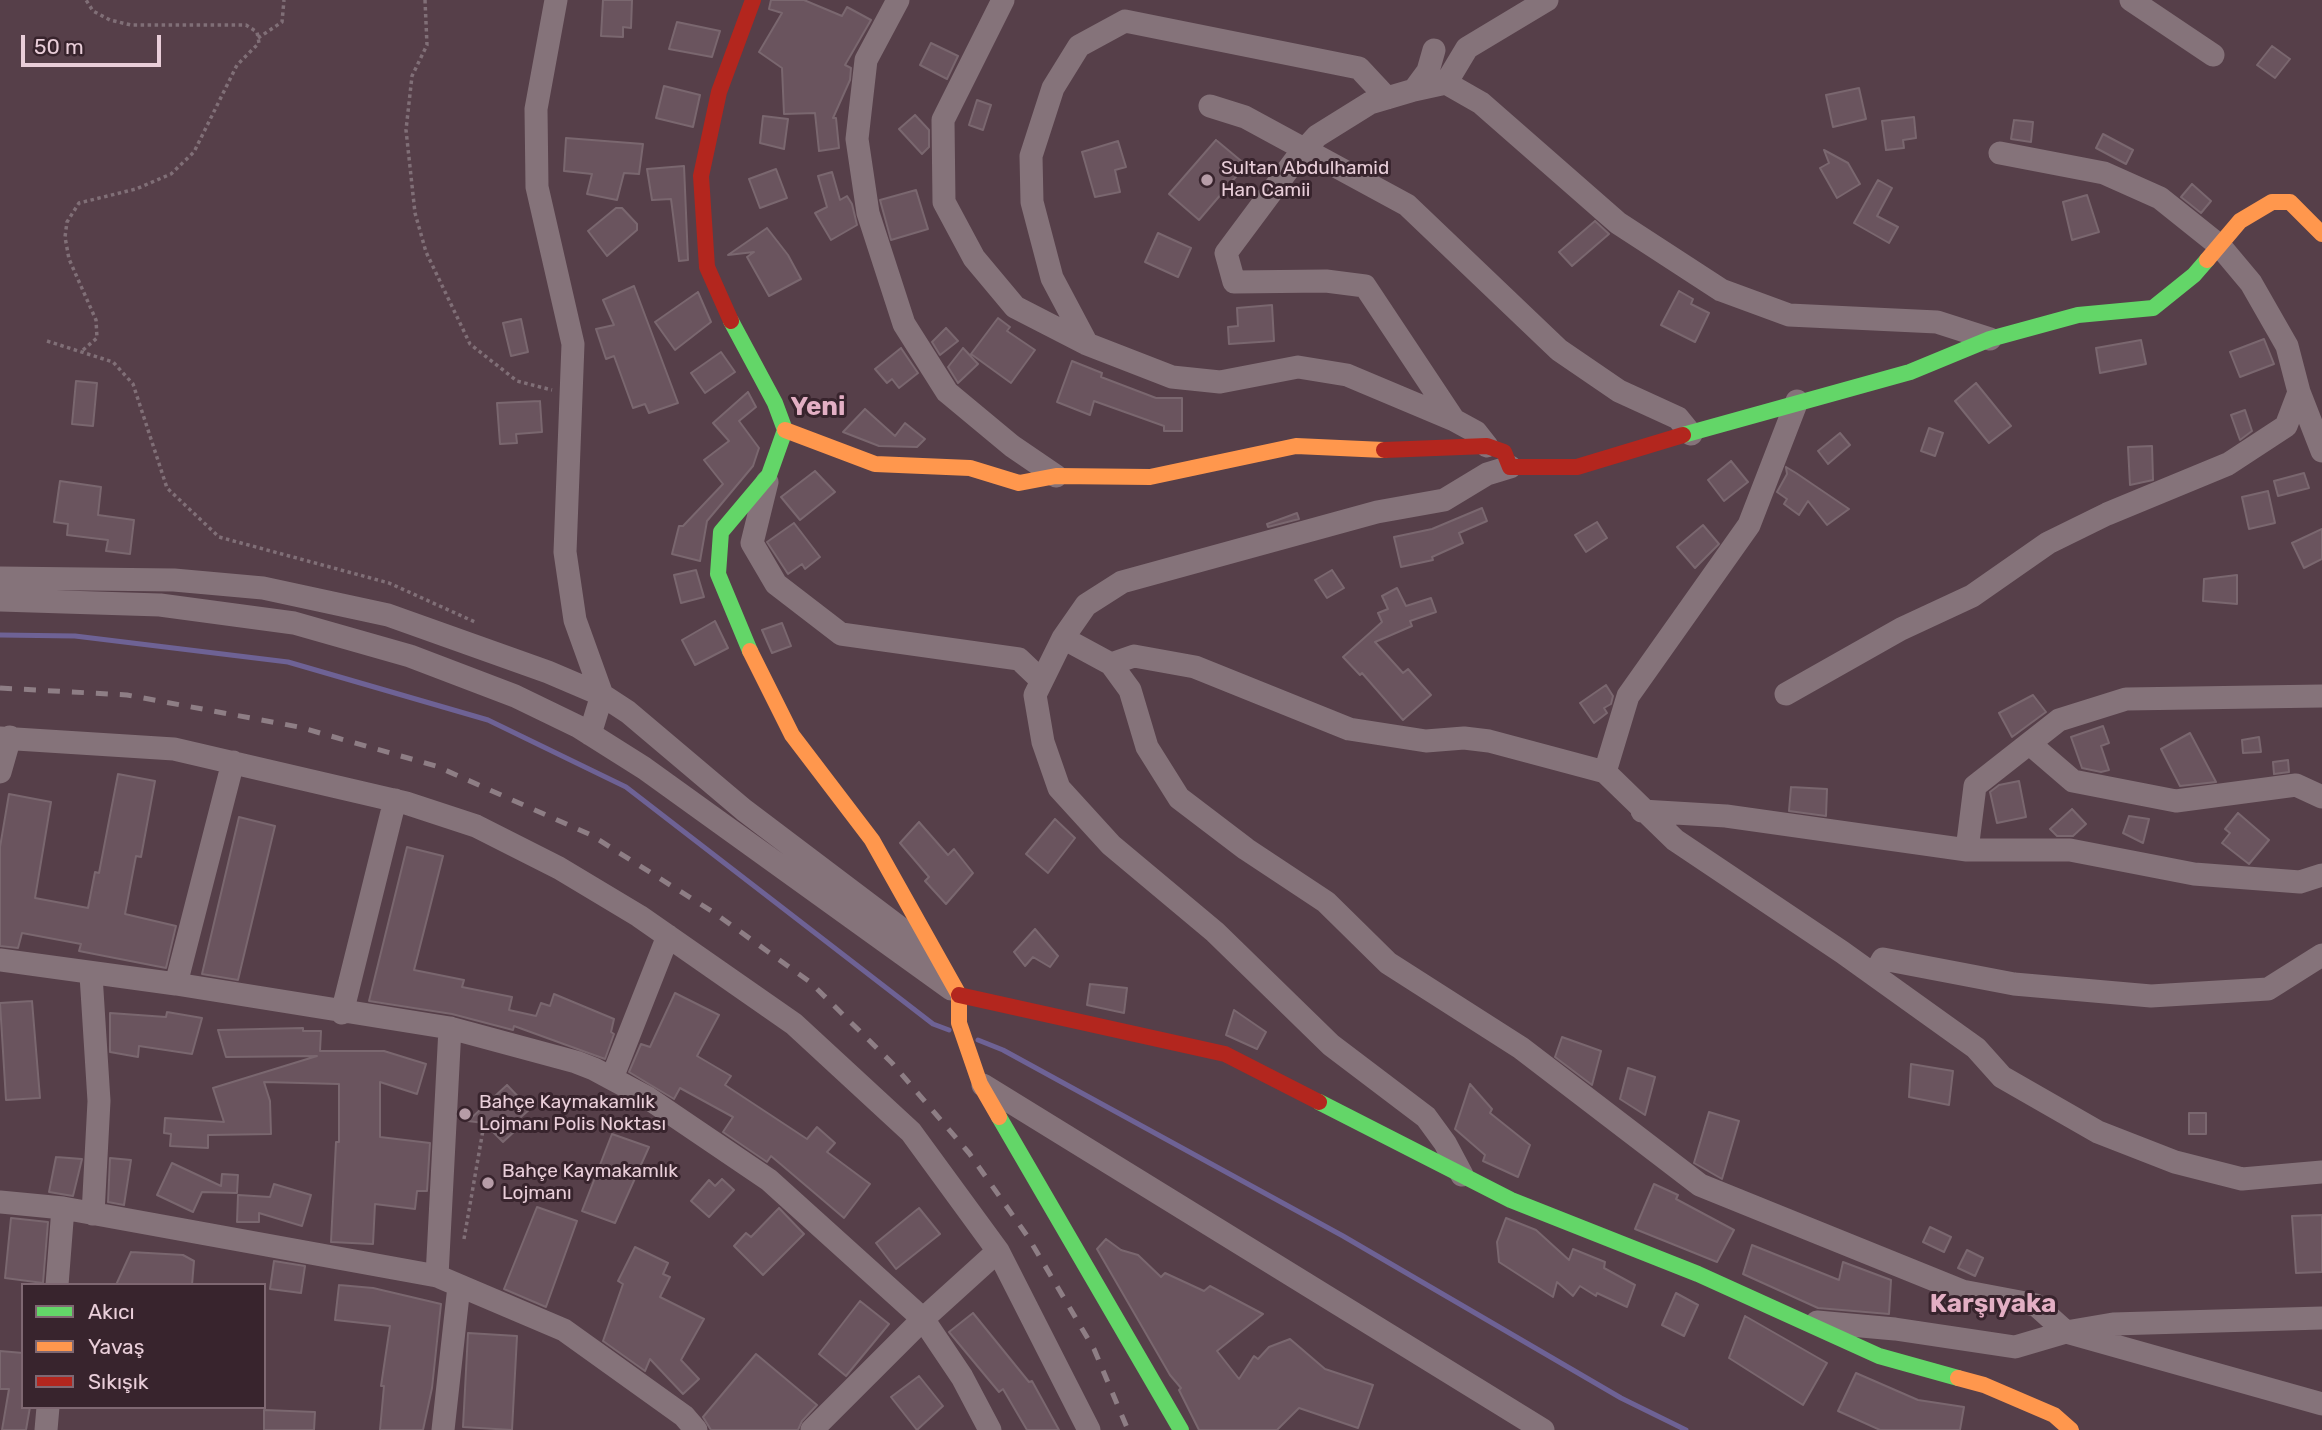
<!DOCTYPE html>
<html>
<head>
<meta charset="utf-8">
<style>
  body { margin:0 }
  #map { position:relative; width:2322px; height:1430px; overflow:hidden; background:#563f49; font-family:Rubik,sans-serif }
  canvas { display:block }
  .legend { position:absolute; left:21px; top:1283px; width:245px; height:126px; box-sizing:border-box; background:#38242d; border:2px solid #7f6872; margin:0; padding:9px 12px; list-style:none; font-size:21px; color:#e9ced9 }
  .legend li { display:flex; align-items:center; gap:14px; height:35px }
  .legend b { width:35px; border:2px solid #7f6872 }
  .scale { position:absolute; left:21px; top:35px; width:140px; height:32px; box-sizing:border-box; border:4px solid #e9ced9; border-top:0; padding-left:9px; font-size:21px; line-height:24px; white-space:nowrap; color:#e9ced9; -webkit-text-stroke:5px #38242d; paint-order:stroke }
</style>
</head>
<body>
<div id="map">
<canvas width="2322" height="1430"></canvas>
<ul class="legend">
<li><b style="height:9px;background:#63d668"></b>Akıcı</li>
<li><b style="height:9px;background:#ff974d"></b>Yavaş</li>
<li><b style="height:9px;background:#b3261e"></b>Sıkışık</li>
</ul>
<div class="scale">50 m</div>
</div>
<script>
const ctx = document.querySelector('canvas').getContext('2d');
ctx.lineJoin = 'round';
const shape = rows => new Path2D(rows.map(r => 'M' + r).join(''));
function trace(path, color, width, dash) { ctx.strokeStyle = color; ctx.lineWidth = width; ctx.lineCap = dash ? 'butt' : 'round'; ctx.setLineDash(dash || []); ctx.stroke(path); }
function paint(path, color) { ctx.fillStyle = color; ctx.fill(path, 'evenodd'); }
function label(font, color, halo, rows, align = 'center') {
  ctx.font = font + ' Rubik,sans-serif'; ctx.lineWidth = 6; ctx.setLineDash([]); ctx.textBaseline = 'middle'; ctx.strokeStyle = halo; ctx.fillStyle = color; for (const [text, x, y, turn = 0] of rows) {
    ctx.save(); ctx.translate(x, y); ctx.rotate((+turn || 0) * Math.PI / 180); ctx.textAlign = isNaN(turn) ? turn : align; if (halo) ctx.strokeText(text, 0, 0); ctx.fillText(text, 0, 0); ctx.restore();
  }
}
const stream = shape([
  [0,635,75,636,288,662,488,720,626,787,933,1024,949,1030],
  [978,1040,1003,1050,1343,1236,1621,1398,1686,1430]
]);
const building = shape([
  [603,0,632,0,631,28,623,27,623,37,601,36,603,0],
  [771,0,804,0,842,16,847,7,871,20,845,65,851,68,850,80,833,118,836,118,839,148,819,151,815,113,784,114,782,68,759,52,782,13,769,9,771,0],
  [677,22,720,31,712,57,669,49,677,22],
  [931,43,958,56,947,79,920,65,931,43],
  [2272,46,2290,59,2275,78,2257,65,2272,46],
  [664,86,700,95,693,127,656,118,664,86],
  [1859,88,1866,119,1833,127,1826,95,1859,88],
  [977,100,991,105,983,130,969,125,977,100],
  [915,115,929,130,929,147,922,154,899,129,915,115],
  [763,116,788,119,784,149,760,143,763,116],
  [1914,117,1916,138,1903,140,1904,148,1886,150,1882,121,1914,117],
  [2014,120,2033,122,2031,142,2011,139,2014,120],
  [2103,134,2133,150,2126,164,2096,148,2103,134],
  [566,138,643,144,639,174,624,173,617,200,587,194,592,174,564,171,566,138],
  [1216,140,1246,165,1199,220,1169,194,1216,140],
  [1118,141,1126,167,1115,170,1120,192,1095,197,1082,152,1118,141],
  [1824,150,1848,163,1860,184,1837,198,1820,168,1829,163,1824,150],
  [684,166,688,260,679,261,671,199,652,200,647,169,684,166],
  [776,169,787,198,760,208,749,179,776,169],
  [832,172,840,200,847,196,852,204,857,225,831,240,815,213,827,207,818,176,832,172],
  [1878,180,1892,188,1877,216,1898,227,1889,243,1854,223,1878,180],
  [2192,184,2211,201,2201,213,2181,197,2192,184],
  [916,190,928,229,891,240,880,200,916,190],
  [2087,195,2099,232,2072,240,2063,202,2087,195],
  [616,208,622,208,637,224,637,230,607,256,588,231,616,208],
  [1595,221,1609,234,1572,266,1559,252,1595,221],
  [767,228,788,255,801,279,769,296,747,257,754,252,728,255,767,228],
  [1158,233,1191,248,1178,277,1145,262,1158,233],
  [634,286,678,403,649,413,645,404,633,408,614,356,606,359,596,329,614,325,603,300,634,286],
  [1679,291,1693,299,1691,304,1709,313,1695,342,1661,325,1679,291],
  [698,292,711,322,675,350,655,322,698,292],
  [1272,305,1274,341,1229,344,1228,327,1238,326,1237,308,1272,305],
  [998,318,1010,327,1007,331,1035,350,1011,383,971,354,998,318],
  [521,319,528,352,511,356,503,323,521,319],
  [946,328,958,341,940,355,932,342,946,328],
  [2264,339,2274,364,2240,377,2230,352,2264,339],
  [2141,340,2146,364,2100,373,2096,348,2141,340],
  [901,348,918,373,899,388,892,379,887,383,875,369,901,348],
  [963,348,978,364,958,383,948,367,963,348],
  [721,352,735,372,705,393,691,373,721,352],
  [1072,361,1102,373,1101,377,1156,398,1182,398,1182,431,1164,431,1164,426,1094,401,1090,415,1057,402,1072,361],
  [76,381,97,383,93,426,72,424,76,381],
  [1976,383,2011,426,1989,443,1955,401,1976,383],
  [748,392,756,407,739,421,759,448,753,466,707,521,700,561,672,554,679,526,683,526,723,484,704,460,729,441,713,423,748,392],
  [540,401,542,432,516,434,517,443,500,444,497,403,540,401],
  [865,409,895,436,905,423,925,439,917,447,879,446,843,432,865,409],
  [2245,410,2252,431,2240,440,2231,415,2245,410],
  [1929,428,1943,433,1935,456,1921,451,1929,428],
  [1840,433,1850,445,1828,464,1818,451,1840,433],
  [2152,446,2153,480,2130,485,2128,447,2152,446],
  [1731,461,1748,482,1724,501,1708,480,1731,461],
  [1786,467,1796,473,1849,509,1827,525,1808,501,1799,515,1784,504,1787,499,1777,492,1787,474,1786,467],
  [815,471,835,492,800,520,781,497,815,471],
  [2304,473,2309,488,2278,496,2274,481,2304,473],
  [60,481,101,487,98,515,134,520,130,554,106,551,108,540,67,535,68,524,54,522,60,481],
  [2268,491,2275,523,2249,529,2242,497,2268,491],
  [1482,508,1487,521,1459,533,1463,543,1432,557,1433,560,1401,567,1394,537,1432,529,1482,508],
  [1297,513,1299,519,1268,527,1267,524,1297,513],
  [1597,522,1607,538,1586,552,1575,535,1597,522],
  [794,523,820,557,805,569,802,564,788,574,767,542,794,523],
  [1703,525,1719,544,1695,568,1677,547,1703,525],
  [2322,529,2322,559,2304,568,2292,543,2322,529],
  [696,570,704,597,681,603,674,575,696,570],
  [1332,570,1344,588,1327,598,1315,580,1332,570],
  [2237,575,2237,604,2203,601,2204,579,2237,575],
  [1397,588,1406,606,1431,598,1436,612,1410,621,1412,626,1375,642,1403,673,1408,669,1431,695,1403,720,1362,673,1360,675,1343,657,1382,622,1378,613,1388,609,1382,596,1397,588],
  [715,621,728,648,695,665,682,640,715,621],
  [782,623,791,646,772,653,762,630,782,623],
  [1606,685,1613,696,1611,704,1604,708,1607,713,1594,723,1580,703,1606,685],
  [2033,695,2046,712,2012,737,1999,713,2033,695],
  [2103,726,2109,743,2101,746,2109,770,2101,772,2082,768,2071,737,2103,726],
  [2190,733,2216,782,2180,786,2161,749,2190,733],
  [2259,737,2261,752,2243,753,2242,740,2259,737],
  [2288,760,2289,772,2274,774,2273,762,2288,760],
  [118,774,155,781,141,857,136,856,125,914,176,926,166,968,79,951,81,944,22,933,18,948,0,946,0,847,9,794,51,802,35,898,88,908,95,872,99,873,118,774],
  [2019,781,2026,817,1997,823,1990,792,1999,785,2019,781],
  [1791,787,1827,789,1826,816,1789,811,1791,787],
  [2072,809,2086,824,2073,836,2057,836,2050,829,2072,809],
  [2238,813,2269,840,2249,864,2222,843,2230,833,2225,829,2238,813],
  [2129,816,2149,819,2143,843,2123,833,2129,816],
  [239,817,275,826,238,980,202,974,239,817],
  [1055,819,1075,838,1048,873,1026,854,1055,819],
  [919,822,948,855,954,849,973,873,946,904,925,881,929,877,900,843,919,822],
  [407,847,443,856,414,970,464,980,462,987,512,997,509,1010,536,1016,541,1003,550,1006,554,994,614,1019,611,1032,614,1034,605,1059,514,1026,513,1030,452,1014,369,1001,407,847],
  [1035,929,1058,956,1050,967,1033,957,1025,966,1014,952,1035,929],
  [1090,984,1127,988,1124,1013,1087,1005,1090,984],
  [675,993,719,1015,697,1056,731,1076,725,1085,807,1139,817,1127,835,1143,827,1152,870,1184,844,1218,771,1156,767,1162,723,1132,733,1117,680,1088,674,1099,629,1072,641,1044,650,1047,675,993],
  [32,1001,40,1098,6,1100,0,1003,32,1001],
  [1234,1010,1266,1032,1257,1049,1226,1035,1234,1010],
  [167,1012,202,1018,192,1054,139,1046,138,1057,110,1052,110,1013,166,1017,167,1012],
  [303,1028,303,1031,321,1031,320,1051,384,1051,426,1064,417,1094,380,1082,380,1137,430,1143,427,1191,417,1191,415,1209,375,1204,373,1244,331,1242,336,1142,339,1142,339,1084,264,1082,270,1101,271,1134,208,1135,208,1148,170,1146,171,1134,164,1133,165,1118,224,1122,213,1088,317,1056,226,1057,218,1030,303,1028],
  [1562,1037,1601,1051,1592,1085,1555,1057,1562,1037],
  [1911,1064,1953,1071,1949,1105,1909,1097,1911,1064],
  [1628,1068,1655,1077,1645,1115,1620,1099,1628,1068],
  [1470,1084,1492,1109,1490,1113,1530,1145,1518,1177,1483,1161,1485,1155,1455,1129,1470,1084],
  [507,1085,530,1109,512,1125,516,1130,503,1142,484,1123,468,1121,507,1085],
  [1709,1112,1739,1121,1722,1179,1694,1163,1709,1112],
  [2189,1113,2206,1113,2206,1134,2189,1134,2189,1113],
  [612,1134,649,1147,615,1223,582,1211,612,1134],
  [56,1157,82,1159,73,1196,49,1192,56,1157],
  [110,1158,131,1160,124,1205,108,1202,110,1158],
  [172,1163,221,1186,222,1174,238,1175,237,1193,202,1192,193,1212,157,1195,172,1163],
  [722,1179,734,1190,709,1217,691,1201,709,1180,715,1186,722,1179],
  [274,1184,311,1195,302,1226,259,1213,259,1222,237,1222,238,1195,270,1197,274,1184],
  [1654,1184,1678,1195,1676,1199,1734,1230,1717,1262,1635,1229,1654,1184],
  [537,1207,577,1221,546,1307,504,1289,537,1207],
  [779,1208,804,1234,763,1275,734,1246,746,1233,751,1237,779,1208],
  [919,1208,940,1234,896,1269,876,1243,919,1208],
  [2322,1215,2322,1272,2296,1273,2292,1216,2322,1215],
  [11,1218,48,1222,43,1283,5,1278,11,1218],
  [1506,1218,1536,1230,1569,1260,1573,1249,1605,1262,1604,1268,1635,1285,1627,1307,1597,1293,1596,1296,1580,1286,1573,1296,1557,1282,1553,1297,1499,1262,1497,1242,1506,1218],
  [1930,1227,1951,1237,1944,1252,1923,1242,1930,1227],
  [1106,1239,1121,1250,1138,1255,1161,1277,1165,1273,1204,1291,1210,1286,1263,1314,1217,1351,1239,1379,1254,1356,1258,1359,1269,1347,1290,1339,1325,1369,1373,1385,1358,1428,1299,1408,1277,1430,1199,1430,1179,1390,1181,1388,1170,1375,1097,1249,1106,1239],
  [1752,1245,1839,1280,1843,1262,1891,1280,1889,1314,1818,1308,1743,1274,1752,1245],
  [635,1247,668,1263,663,1274,670,1277,660,1297,704,1319,681,1360,699,1379,683,1394,650,1359,645,1371,603,1341,623,1284,618,1281,635,1247],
  [1967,1250,1983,1258,1975,1276,1958,1268,1967,1250],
  [131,1252,183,1255,194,1261,192,1285,116,1285,131,1252],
  [274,1261,305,1266,301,1293,270,1289,274,1261],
  [339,1285,373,1288,441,1304,432,1388,423,1430,380,1430,384,1386,381,1386,390,1326,335,1320,339,1285],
  [1676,1293,1698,1305,1684,1336,1662,1325,1676,1293],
  [860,1301,889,1324,846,1376,819,1354,860,1301],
  [973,1313,1029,1382,1032,1381,1059,1430,1027,1430,1003,1389,999,1392,949,1332,973,1313],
  [1745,1316,1827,1363,1803,1405,1729,1358,1745,1316],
  [468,1333,517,1336,512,1430,463,1427,468,1333],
  [0,1351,23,1353,23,1407,30,1407,26,1430,2,1430,9,1389,0,1389,0,1351],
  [756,1354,817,1405,802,1421,798,1430,711,1430,703,1417,756,1354],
  [1856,1373,1918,1400,1964,1407,1960,1430,1880,1430,1838,1411,1856,1373],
  [919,1376,943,1406,917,1430,891,1397,919,1376],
  [264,1410,315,1412,314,1430,264,1430,264,1410]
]);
const path = shape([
  [425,0,427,45,412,76,406,130,415,213,426,252,470,344,517,381,552,390],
  [258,38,282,22,284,0],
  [47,341,113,362,133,384,167,488,219,537,389,583,475,622],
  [83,350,97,338,96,320,69,259,65,237,67,222,79,203,136,189,171,174,194,152,237,65,259,43,257,32,246,25,131,25,110,20,93,11,86,0],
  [464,1239,483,1130,487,1126]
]);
const street = shape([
  [556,0,536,109,537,187,573,344,565,552,575,620,602,695,590,734],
  [898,0,866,60,857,139,868,213,904,324,947,392,1012,446,1056,476],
  [1003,0,943,120,944,202,974,258,1015,307,1087,344,1172,377,1220,382,1298,367,1347,375,1454,420,1476,432,1487,446],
  [2131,0,2213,55],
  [1434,50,1428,71,1414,90,1370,103,1317,136,1296,159,1226,253,1234,282,1326,281,1365,286,1454,420],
  [1446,83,1467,48,1547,0],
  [1414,90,1446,83,1481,103,1618,223,1721,290,1789,315,1937,322,1990,339],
  [1210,106,1245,117,1407,205,1559,350,1619,391,1678,418,1691,434],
  [1087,344,1052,278,1032,202,1031,156,1053,88,1079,46,1125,21,1359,68,1387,98],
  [2299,392,2322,451],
  [1797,401,1749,525,1628,696,1605,772,1675,840,1842,952,1976,1048,2002,1077,2098,1132,2175,1162,2242,1179,2322,1172],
  [767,482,752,543,776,584,841,634,1019,659,1041,680],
  [0,578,174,580,263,588,388,615,548,672,602,695,628,712,744,810,916,940,927,954],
  [0,600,160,605,294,623,410,656,515,696,579,727,644,768,951,989],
  [1063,638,1111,664,1130,690,1147,747,1179,798,1246,849,1326,902,1388,963,1521,1048,1700,1185,1962,1291,2036,1305,2066,1332,2113,1324,2322,1318],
  [1111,664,1134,656,1195,667,1349,729,1426,741,1464,738,1489,741,1605,772],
  [1786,694,1901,629,1972,596,2048,543,2107,514,2228,464,2286,426,2299,392,2287,346,2251,283,2220,246,2160,198,2104,173,2000,153],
  [0,738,174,749,406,803,476,826,559,868,639,916,794,1024,911,1132,998,1251,1089,1430],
  [2030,744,2073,781,2176,801,2296,785,2322,797],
  [0,772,10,737],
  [1642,811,1726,816,1967,850,2070,850,2194,874,2300,882,2322,875],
  [1967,850,1975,786,2059,720,2126,699,2322,696],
  [0,960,176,984,450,1028,576,1062,594,1069,648,1098,769,1180,923,1319,962,1377,990,1430],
  [91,975,99,1101,93,1214],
  [1874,975,1883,959,2014,984,2151,996,2268,989,2322,955],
  [176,984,233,762],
  [342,1013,395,800],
  [612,1078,668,936],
  [983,1085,1543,1430],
  [1462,1175,1445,1143,1426,1117,1331,1045,1215,932,1111,845,1059,788,1043,742,1035,695,1063,638,1086,605,1122,582,1377,512,1444,500,1487,474,1510,467],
  [0,1202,63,1208,437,1276,564,1330,684,1416,696,1430],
  [437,1276,450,1028],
  [57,1285,63,1208],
  [1817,1322,1895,1329,2015,1347,2066,1332,2322,1404],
  [46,1430,48,1407],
  [443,1430,459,1286],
  [812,1430,923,1319,998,1251]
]);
const fast = shape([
  [731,321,775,403,785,430,769,475,721,532,718,574,750,651],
  [1683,435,1910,372,1990,339,2078,315,2153,308,2194,275,2207,260],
  [1319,1102,1511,1200,1698,1274,1879,1356,1958,1378],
  [999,1117,1181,1430]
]);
const slow = shape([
  [2207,260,2240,221,2272,202,2290,202,2322,234],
  [785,430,875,464,970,468,1019,483,1056,476,1150,477,1296,446,1384,450],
  [750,651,792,735,872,840,959,995,959,1023,980,1084,999,1117],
  [1958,1378,1984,1385,2054,1415,2071,1430]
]);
const jam = shape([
  [731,321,707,267,701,176,719,92,753,0],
  [1384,450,1487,446,1504,452,1510,467,1577,467,1683,435],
  [959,995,1225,1054,1319,1102]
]);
const rail = shape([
  [0,688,127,695,299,727,436,766,591,835,713,912,810,982,892,1063,969,1153,1028,1237,1094,1349,1128,1430]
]);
const markers = [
  [1207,180,7,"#b69ca7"],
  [465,1114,7,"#b69ca7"],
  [488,1183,7,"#b69ca7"]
];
const poiNames = [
  ["Sultan Abdulhamid",1221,169],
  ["Han Camii",1221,191],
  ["Bahçe Kaymakamlık",479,1103],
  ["Lojmanı Polis Noktası",479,1125],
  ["Bahçe Kaymakamlık",502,1172],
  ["Lojmanı",502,1194]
];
const districtNames = [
  ["Yeni",818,407],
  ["Karşıyaka",1993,1304]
];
trace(stream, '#6e6295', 5);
paint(building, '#6a545e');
trace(building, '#7a676f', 2);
trace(path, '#806f77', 3.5, [3.5, 3.5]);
trace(street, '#85737a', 23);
trace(fast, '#63d668', 16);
trace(slow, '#ff974d', 16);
trace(jam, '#b3261e', 16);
trace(rail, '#8e7e85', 5, [12, 12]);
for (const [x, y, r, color] of markers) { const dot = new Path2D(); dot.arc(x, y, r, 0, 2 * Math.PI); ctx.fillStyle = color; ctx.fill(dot); trace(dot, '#38242d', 2.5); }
label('19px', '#e9ced9', '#38242d', poiNames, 'left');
label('bold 26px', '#e3afc4', '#38242d', districtNames);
</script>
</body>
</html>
